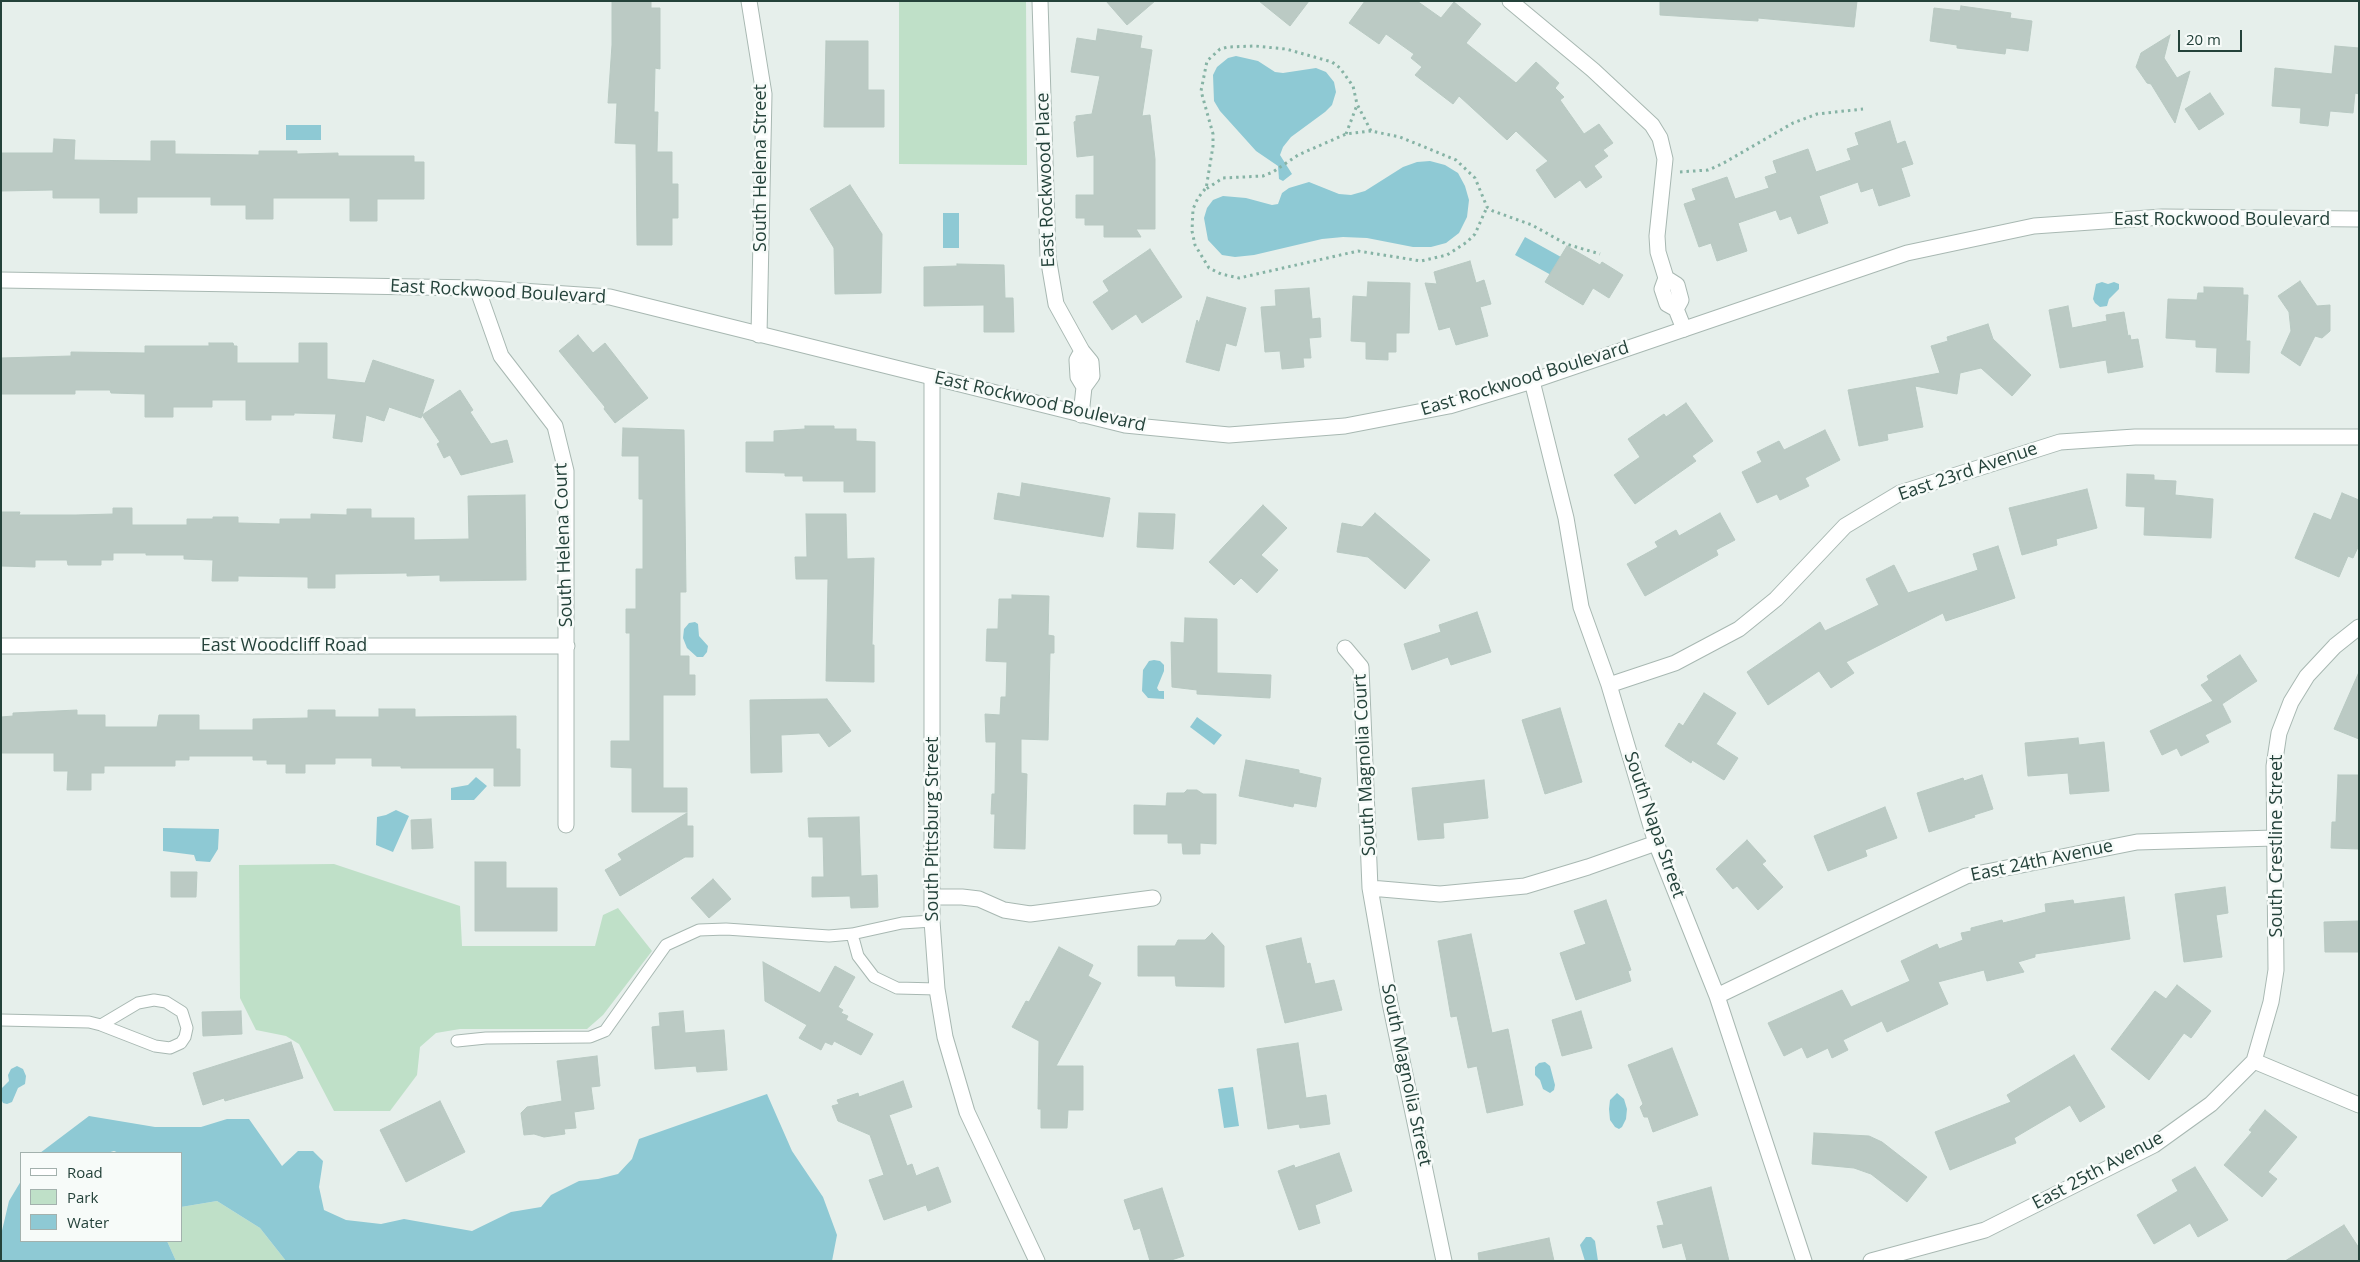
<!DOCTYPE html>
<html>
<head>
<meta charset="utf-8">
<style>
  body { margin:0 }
  #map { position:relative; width:2360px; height:1262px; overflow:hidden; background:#e6efeb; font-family:"Open Sans",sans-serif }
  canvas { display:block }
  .frame { position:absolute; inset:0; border:2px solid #24423a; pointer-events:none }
  .legend { position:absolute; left:20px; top:1152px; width:162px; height:90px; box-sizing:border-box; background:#f7fbf9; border:1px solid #a3b1ad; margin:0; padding:6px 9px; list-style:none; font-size:15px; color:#24423a }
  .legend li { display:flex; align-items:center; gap:10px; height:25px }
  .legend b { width:25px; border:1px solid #a3b1ad }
  .scale { position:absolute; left:2178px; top:30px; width:64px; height:22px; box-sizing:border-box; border:2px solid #24423a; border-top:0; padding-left:6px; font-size:15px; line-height:18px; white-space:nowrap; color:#24423a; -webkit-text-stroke:4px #f7fbf9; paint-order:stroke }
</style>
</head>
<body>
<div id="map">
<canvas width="2360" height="1262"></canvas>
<div class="frame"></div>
<ul class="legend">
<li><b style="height:6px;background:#fff"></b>Road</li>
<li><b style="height:14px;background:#bfe0c8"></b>Park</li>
<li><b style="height:14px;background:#8ec9d4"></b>Water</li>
</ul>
<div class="scale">20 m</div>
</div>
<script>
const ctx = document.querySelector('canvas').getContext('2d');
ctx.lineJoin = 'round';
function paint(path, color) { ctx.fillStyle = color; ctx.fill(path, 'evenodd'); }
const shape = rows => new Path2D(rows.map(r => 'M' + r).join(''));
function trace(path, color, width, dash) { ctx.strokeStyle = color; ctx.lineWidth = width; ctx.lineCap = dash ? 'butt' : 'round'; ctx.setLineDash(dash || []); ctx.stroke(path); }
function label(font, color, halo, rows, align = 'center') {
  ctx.font = font + ' "Open Sans",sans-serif'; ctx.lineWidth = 5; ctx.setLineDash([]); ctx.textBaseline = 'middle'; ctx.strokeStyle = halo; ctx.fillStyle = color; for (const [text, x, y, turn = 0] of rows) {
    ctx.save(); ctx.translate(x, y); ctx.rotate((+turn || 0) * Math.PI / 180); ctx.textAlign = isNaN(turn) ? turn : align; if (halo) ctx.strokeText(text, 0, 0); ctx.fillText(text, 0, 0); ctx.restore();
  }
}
const green = shape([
  [899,1,1026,1,1027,165,899,164],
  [334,864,460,906,462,946,595,946,603,915,618,908,652,951,603,1015,587,1029,460,1029,436,1033,420,1047,417,1075,390,1111,334,1111,299,1044,286,1036,256,1030,240,998,239,865],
  [217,1201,260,1228,286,1261,176,1261,167,1241,181,1241,181,1207]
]);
const water = shape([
  [1236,56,1258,61,1275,72,1283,73,1316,68,1326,72,1334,82,1336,92,1332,105,1325,112,1291,137,1283,147,1280,155,1292,174,1283,181,1279,179,1278,166,1256,151,1220,111,1214,101,1213,75,1217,67,1228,58],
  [286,125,321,125,321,140,286,140],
  [1430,161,1445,165,1458,173,1465,186,1469,200,1467,217,1459,233,1446,243,1431,247,1413,247,1367,238,1343,237,1322,239,1254,255,1235,257,1222,255,1208,240,1204,218,1207,208,1213,200,1223,196,1246,198,1272,205,1278,204,1282,193,1289,188,1309,182,1339,194,1351,195,1365,191,1403,167,1417,162],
  [943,213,959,213,959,248,943,248],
  [1525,237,1561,257,1551,275,1515,255],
  [2102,282,2108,284,2114,282,2119,284,2119,289,2109,299,2107,306,2100,307,2095,303,2093,299,2096,284],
  [695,622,698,624,699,636,708,646,707,652,703,657,697,657,687,648,683,638,684,629,689,623],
  [1154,660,1160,661,1164,665,1164,671,1157,688,1159,691,1164,691,1164,699,1148,698,1142,691,1143,670,1149,661],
  [1197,717,1222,735,1214,745,1190,727],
  [476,777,487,786,474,800,451,800,451,788,468,785],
  [396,810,409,816,393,852,376,845,377,817,386,815],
  [163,828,219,829,218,849,210,862,196,861,194,855,163,851],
  [1545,1062,1550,1066,1555,1085,1554,1090,1550,1093,1543,1089,1540,1080,1535,1075,1535,1067,1539,1063],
  [17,1066,23,1069,26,1076,25,1084,18,1088,12,1102,7,1104,3,1103,1,1099,1,1089,9,1081,8,1075,11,1069],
  [1233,1087,1239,1126,1224,1128,1218,1089],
  [1617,1093,1624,1099,1627,1109,1626,1119,1622,1127,1619,1129,1615,1127,1610,1120,1609,1109,1610,1100],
  [767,1094,792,1151,823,1197,837,1235,832,1261,286,1261,260,1228,217,1201,181,1207,181,1153,119,1153,114,1151,107,1153,40,1153,89,1116,155,1127,201,1127,227,1119,249,1119,282,1166,298,1151,313,1151,323,1161,319,1187,324,1210,346,1220,381,1224,404,1219,472,1231,511,1212,541,1207,551,1195,579,1181,598,1179,618,1174,632,1159,639,1139],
  [21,1181,21,1241,167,1241,176,1261,1,1261,1,1235,9,1201],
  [1586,1237,1591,1237,1595,1241,1598,1261,1585,1261,1580,1245]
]);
const building = shape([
  [612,1,651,1,651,8,660,8,660,69,655,68,654,112,658,112,657,152,672,152,672,184,678,184,678,218,672,218,672,245,637,245,636,144,615,143,617,103,608,103,612,45,612,1],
  [1106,1,1155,1,1127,25,1106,1],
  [1259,1,1309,1,1290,26,1259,1],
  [1365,1,1417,1,1441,18,1454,2,1481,24,1466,43,1516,83,1536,62,1559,83,1555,88,1564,97,1560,100,1584,134,1599,124,1613,143,1603,150,1608,156,1594,166,1602,177,1586,188,1580,180,1555,198,1536,170,1548,161,1516,131,1507,140,1459,96,1453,104,1415,75,1422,67,1411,58,1414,54,1386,34,1379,44,1349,23,1365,1],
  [1660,1,1857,1,1854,27,1758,18,1758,21,1660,15,1660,1],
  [1961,6,2011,13,2010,18,2032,21,2028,51,2006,48,2005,54,1957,48,1957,45,1930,41,1934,8,1960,11,1961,6],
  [1098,29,1142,36,1140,48,1152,50,1142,116,1150,115,1155,159,1155,229,1136,229,1141,237,1104,237,1104,225,1085,225,1085,218,1076,218,1076,195,1094,195,1094,155,1077,157,1074,122,1076,121,1076,116,1092,114,1100,76,1071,72,1077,38,1096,41,1098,29],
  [2170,35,2164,58,2177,78,2190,71,2175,123,2151,84,2147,83,2136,67,2141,53,2170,35],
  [826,41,868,41,868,90,884,90,884,127,824,127,826,41],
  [2335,46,2359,48,2359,94,2355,93,2353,113,2330,111,2328,126,2300,123,2301,108,2272,106,2275,68,2332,74,2335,46],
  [2210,93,2224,114,2199,130,2185,109,2210,93],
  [1890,121,1897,144,1905,141,1913,164,1901,168,1910,196,1879,206,1873,188,1861,192,1858,182,1819,196,1828,223,1798,234,1791,216,1780,220,1776,210,1738,223,1747,251,1717,261,1711,243,1699,247,1684,204,1696,200,1692,189,1727,177,1735,199,1769,188,1765,177,1777,173,1773,161,1808,149,1816,172,1851,160,1847,149,1859,145,1855,133,1890,121],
  [54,139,75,140,74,160,151,161,151,141,175,141,175,154,259,155,259,151,297,151,297,154,338,153,338,156,414,156,414,162,424,162,424,199,377,199,377,221,350,221,350,198,273,198,273,219,246,219,246,205,211,205,211,197,137,197,137,213,100,213,100,198,53,198,53,190,1,191,1,153,53,153,54,139],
  [850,185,882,234,881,293,835,294,834,248,810,209,850,185],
  [1567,246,1600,265,1602,262,1623,275,1609,298,1593,288,1583,305,1545,282,1567,246],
  [1150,249,1182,297,1142,323,1136,314,1112,330,1093,302,1109,291,1103,281,1150,249],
  [1470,261,1476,283,1484,280,1491,304,1480,307,1488,336,1456,345,1450,327,1439,330,1425,283,1437,284,1434,272,1470,261],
  [957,264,1004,265,1005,298,1013,298,1014,332,984,332,984,305,924,306,924,267,957,266,957,264],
  [2300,281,2317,306,2330,305,2330,331,2322,338,2315,336,2300,366,2281,353,2291,331,2289,312,2278,296,2300,281],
  [1368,282,1410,283,1409,333,1396,333,1396,352,1388,352,1388,360,1366,359,1366,342,1351,341,1353,296,1367,297,1368,282],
  [2204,287,2243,288,2243,295,2248,295,2246,341,2250,341,2249,373,2216,372,2217,348,2196,347,2196,340,2166,338,2168,299,2197,300,2198,293,2204,293,2204,287],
  [1309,288,1312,319,1320,318,1321,337,1309,338,1311,358,1303,358,1304,367,1282,369,1280,351,1265,352,1261,307,1276,306,1275,290,1309,288],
  [1207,297,1246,308,1236,346,1226,343,1219,371,1186,362,1197,320,1199,323,1207,297],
  [2068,306,2072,328,2107,321,2106,315,2124,312,2128,336,2130,335,2131,340,2138,339,2143,367,2108,373,2106,360,2060,368,2049,310,2068,306],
  [1988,324,1993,339,2031,375,2012,396,1981,368,1960,373,1957,394,1915,386,1923,427,1887,434,1888,440,1859,446,1848,390,1940,373,1931,346,1948,341,1947,337,1988,324],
  [578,335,593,353,605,343,648,398,615,423,604,409,605,407,559,351,578,335],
  [209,343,233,343,234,346,237,346,237,363,299,363,299,343,327,343,327,379,365,383,373,360,434,380,422,415,460,390,473,410,470,412,491,444,507,440,513,462,461,475,450,455,444,458,437,444,440,442,422,415,421,418,389,407,384,421,366,415,362,442,333,438,336,414,294,413,294,415,271,415,271,420,246,420,246,400,212,400,212,407,173,407,173,417,145,417,145,394,111,393,110,390,75,390,75,394,1,394,1,358,71,356,71,352,145,353,145,346,209,346,209,343],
  [1686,403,1713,441,1692,456,1696,461,1635,504,1614,475,1640,457,1628,439,1664,414,1666,417,1686,403],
  [805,426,834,426,834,429,856,429,856,441,875,442,875,492,844,492,844,481,803,481,803,476,785,476,785,473,746,472,746,442,774,442,774,431,805,429,805,426],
  [623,428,684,430,686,592,680,592,680,656,689,656,689,675,695,675,695,695,663,695,663,788,687,788,687,812,632,812,632,768,611,767,611,741,630,741,630,633,626,633,626,609,636,609,636,569,643,569,643,499,639,499,639,456,622,456,623,428],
  [1825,430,1840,460,1805,478,1809,486,1780,500,1777,494,1757,503,1742,472,1762,462,1757,452,1779,441,1784,450,1825,430],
  [2127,474,2154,475,2154,480,2176,481,2175,495,2213,499,2211,538,2144,535,2145,507,2126,506,2127,474],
  [1022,483,1110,498,1103,537,994,519,998,493,1020,497,1022,483],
  [2087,489,2097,528,2056,539,2057,545,2022,555,2009,508,2087,489],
  [2342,493,2359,500,2359,545,2353,558,2348,556,2339,577,2295,558,2314,513,2331,520,2342,493],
  [525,495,526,580,440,581,440,575,407,576,407,573,335,574,335,588,308,588,308,577,238,576,238,581,212,581,213,560,184,559,184,555,146,555,146,553,113,553,113,560,101,560,101,565,68,565,67,560,35,560,35,567,1,566,1,512,20,512,19,515,76,515,113,514,113,508,132,508,132,525,187,525,187,519,213,519,213,517,238,517,238,523,280,524,280,519,311,519,311,514,347,515,347,509,371,509,371,518,414,518,414,540,469,539,468,496,525,495],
  [1263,505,1287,528,1261,555,1278,570,1257,593,1241,578,1234,585,1209,562,1263,505],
  [1139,513,1175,514,1173,549,1137,547,1139,513],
  [1375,513,1430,560,1405,589,1368,557,1337,552,1342,523,1362,527,1375,513],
  [1720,513,1735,540,1716,550,1718,555,1645,596,1627,564,1658,547,1655,542,1676,530,1679,536,1720,513],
  [806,514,846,514,847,559,874,558,872,645,874,645,874,682,826,681,828,579,796,579,795,557,807,557,806,514],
  [1998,546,2015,598,1946,621,1943,613,1846,662,1854,673,1831,688,1819,671,1768,705,1747,672,1820,622,1825,631,1879,605,1866,579,1894,565,1908,593,1978,570,1973,554,1998,546],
  [1012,595,1049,596,1048,635,1054,636,1054,653,1050,653,1048,740,1021,739,1021,773,1027,774,1025,849,994,848,995,814,991,814,992,794,995,794,996,742,986,742,985,714,1000,715,1001,697,1006,697,1007,662,986,661,987,629,998,629,999,599,1012,599,1012,595],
  [1477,612,1491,652,1451,665,1448,657,1412,670,1404,644,1441,632,1439,625,1477,612],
  [1185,618,1217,619,1217,673,1271,675,1270,698,1197,694,1197,690,1172,687,1171,642,1184,643,1185,618],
  [2240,655,2257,681,2222,704,2231,722,2205,735,2209,742,2181,756,2177,748,2162,755,2150,731,2213,701,2201,685,2209,680,2207,676,2240,655],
  [2359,672,2359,739,2334,729,2359,672],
  [1704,693,1736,713,1716,744,1738,758,1724,780,1692,760,1691,763,1665,746,1679,723,1683,726,1704,693],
  [827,699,851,731,829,747,819,733,781,735,782,772,751,773,750,700,827,699],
  [1560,708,1582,782,1545,794,1522,720,1560,708],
  [379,709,415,709,415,717,516,716,516,749,520,749,520,786,494,786,494,768,401,768,401,766,372,766,372,758,335,758,335,764,305,764,305,773,286,773,286,764,267,764,267,760,253,760,253,756,189,756,189,760,175,760,175,766,104,766,104,773,91,773,91,790,67,790,68,771,54,771,54,753,1,753,1,717,13,716,13,713,77,710,77,715,105,715,105,727,157,727,159,715,199,715,199,730,253,730,253,719,308,718,308,710,335,710,335,717,379,717,379,709],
  [2078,738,2079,745,2104,742,2109,791,2070,794,2068,773,2028,776,2025,743,2078,738],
  [1246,760,1299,770,1299,773,1321,778,1316,807,1294,803,1293,807,1239,796,1246,760],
  [1982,775,1993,809,1974,815,1975,817,1929,832,1917,793,1963,778,1964,781,1982,775],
  [2338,775,2359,775,2359,849,2331,848,2332,822,2336,822,2338,775],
  [1484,780,1488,818,1443,823,1444,838,1418,840,1412,788,1484,780],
  [1187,790,1197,790,1203,794,1216,794,1216,844,1200,843,1200,854,1183,854,1182,843,1168,843,1168,834,1134,834,1134,805,1166,806,1167,793,1184,793,1187,790],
  [1885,807,1897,838,1865,850,1867,856,1828,871,1814,836,1885,807],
  [687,813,687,826,693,826,693,857,685,857,620,896,605,870,622,860,618,854,687,813],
  [859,817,861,876,877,875,878,907,851,908,850,896,812,897,812,877,824,877,823,837,809,837,808,818,859,817],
  [431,819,433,848,412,849,411,820,431,819],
  [1747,840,1766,861,1762,864,1783,887,1758,910,1737,886,1733,889,1716,869,1747,840],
  [475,862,506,862,506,888,557,888,557,931,475,931,475,862],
  [171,872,197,872,196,897,171,897,171,872],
  [713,879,731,899,709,918,691,898,713,879],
  [2225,887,2228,913,2216,915,2222,957,2184,962,2175,894,2225,887],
  [2124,897,2130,939,2035,954,2035,957,2018,962,2024,972,1987,981,1984,970,1938,982,1948,1004,1887,1032,1882,1021,1843,1040,1848,1050,1832,1058,1828,1048,1807,1058,1802,1047,1784,1056,1768,1023,1842,990,1851,1007,1910,981,1901,961,1937,944,1939,949,1963,940,1961,933,1971,931,1971,928,2002,920,2003,923,2046,912,2045,904,2073,900,2074,904,2124,897],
  [1606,900,1631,970,1628,971,1631,981,1576,1000,1560,953,1586,944,1574,911,1606,900],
  [2359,921,2359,952,2325,952,2324,922,2359,921],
  [1212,933,1224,946,1224,987,1176,986,1175,976,1138,976,1138,946,1175,946,1178,940,1205,940,1212,933],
  [1471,934,1492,1033,1508,1029,1523,1105,1487,1113,1477,1066,1468,1068,1457,1016,1451,1017,1438,941,1471,934],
  [1301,938,1307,964,1310,963,1315,984,1334,980,1342,1010,1285,1023,1266,946,1301,938],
  [1059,947,1093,965,1088,976,1101,983,1056,1066,1083,1066,1083,1110,1068,1110,1067,1128,1041,1128,1041,1109,1038,1109,1039,1041,1012,1027,1026,1001,1029,1002,1059,947],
  [763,962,820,993,835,966,855,977,838,1007,843,1010,841,1013,848,1016,846,1020,873,1034,861,1055,834,1041,832,1045,825,1042,821,1050,799,1038,807,1025,765,1001,763,962],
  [2177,985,2211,1011,2191,1038,2184,1033,2149,1080,2111,1049,2155,991,2166,999,2177,985],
  [241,1011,242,1034,203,1036,202,1012,241,1011],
  [683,1011,685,1033,724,1030,727,1070,697,1072,696,1066,655,1069,652,1027,660,1026,659,1013,683,1011],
  [1581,1011,1592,1048,1562,1056,1552,1020,1581,1011],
  [291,1042,303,1078,225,1101,224,1098,203,1105,193,1073,291,1042],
  [1298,1043,1306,1098,1326,1095,1330,1124,1300,1128,1299,1124,1268,1129,1257,1049,1298,1043],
  [1672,1048,1698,1115,1653,1132,1648,1117,1644,1117,1640,1107,1643,1104,1628,1065,1672,1048],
  [2074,1055,2105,1107,2080,1122,2070,1105,2014,1138,2016,1143,1950,1170,1935,1132,2011,1102,2007,1095,2074,1055],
  [597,1056,600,1086,591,1087,594,1109,574,1112,576,1128,564,1129,565,1134,544,1137,534,1134,524,1135,521,1113,527,1107,562,1101,557,1061,597,1056],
  [903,1081,912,1107,889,1115,907,1166,912,1164,916,1176,938,1167,951,1202,928,1211,926,1205,884,1220,869,1180,884,1175,870,1135,838,1121,832,1106,839,1104,837,1100,858,1093,859,1097,903,1081],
  [440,1101,465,1152,406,1182,380,1130,440,1101],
  [2265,1110,2297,1137,2268,1172,2277,1179,2262,1197,2224,1165,2252,1132,2249,1130,2265,1110],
  [1814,1133,1869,1136,1882,1142,1927,1177,1907,1202,1871,1174,1854,1168,1812,1164,1814,1133],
  [1339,1153,1352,1191,1315,1205,1320,1223,1299,1230,1278,1171,1294,1165,1295,1168,1339,1153],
  [2195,1167,2228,1220,2198,1237,2190,1223,2154,1244,2137,1215,2178,1191,2172,1180,2195,1167],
  [1711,1187,1729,1261,1687,1261,1682,1243,1663,1248,1657,1226,1664,1225,1657,1202,1711,1187],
  [1162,1188,1184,1256,1168,1261,1150,1261,1140,1228,1134,1230,1124,1200,1162,1188],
  [2344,1225,2359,1248,2359,1261,2285,1261,2344,1225],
  [1549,1238,1554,1261,1479,1261,1478,1253,1549,1238]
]);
const path = shape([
  [1371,131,1346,134,1298,155,1273,172,1263,176,1223,178,1206,189,1213,146,1213,134,1201,91,1207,61,1220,49,1228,47,1255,46,1286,49,1332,62,1340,68,1353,86,1357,104,1371,131,1400,137,1456,160,1475,178,1487,207,1493,211,1532,225,1566,244,1600,254],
  [1346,134,1357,105],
  [1680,172,1708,170,1722,164,1793,123,1817,114,1863,109],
  [1205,189,1198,198,1193,209,1192,231,1195,245,1209,268,1221,274,1239,278,1358,251,1421,261,1447,255,1467,242,1475,234,1487,207]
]);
const service = shape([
  [852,934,858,956,874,977,897,988,937,989],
  [1,1020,89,1022,101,1025,155,1046,170,1048,181,1043,185,1037,187,1028,182,1012,166,1002,154,1000,138,1003,101,1025],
  [457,1041,486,1038,590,1037,605,1031,666,945,699,930,726,929,829,936,852,934,902,923,932,921]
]);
const minor = shape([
  [749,1,764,94,759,335],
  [1040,1,1048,257,1056,304,1082,351,1091,362,1092,376,1084,387,1081,415],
  [1510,1,1593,70,1652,125,1660,138,1665,159,1657,236,1658,252,1666,278,1662,289,1667,304,1676,309,1684,329],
  [1666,278,1677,285,1681,300,1676,309],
  [477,288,501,356,555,426,566,471,566,825],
  [1082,351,1077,360,1078,377,1084,387],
  [932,377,932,921,937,989,945,1037,967,1112,1037,1261],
  [1532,381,1566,518,1581,607,1609,685,1656,843,1717,996,1804,1261],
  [1,646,567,646],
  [1345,648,1361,667,1370,888,1390,1003,1444,1261],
  [1609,685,1675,663,1739,629,1776,599,1845,526,1900,493,2060,442,2135,437,2359,437],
  [1370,888,1440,894,1525,886,1588,867,1656,843],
  [932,897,962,897,979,899,1004,910,1030,914,1153,898],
  [1717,996,1966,876,2137,842,2274,838],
  [2254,1061,2359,1105],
  [1871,1261,1985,1230,2154,1145,2211,1104,2254,1061,2271,1002,2276,970,2274,766,2279,733,2291,702,2307,676,2335,646,2359,627]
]);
const tertiary = shape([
  [1,280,477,288,610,297,1125,425,1229,435,1345,426,1449,406,1532,381,1907,253,2034,226,2162,217,2359,219]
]);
const streetNames = [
  ["South Helena Street",761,168,-90],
  ["East Rockwood Place",1046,180,-92],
  ["East Rockwood Boulevard",2222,220],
  ["East Rockwood Boulevard",498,292,3],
  ["East Rockwood Boulevard",1525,379,-17],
  ["East Rockwood Boulevard",1040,402,13],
  ["East 23rd Avenue",1968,472,-19],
  ["South Helena Court",564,545,-92],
  ["East Woodcliff Road",284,646],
  ["South Magnolia Court",1365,765,-93],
  ["South Napa Street",1654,825,71],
  ["South Pittsburg Street",933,829,-90],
  ["South Crestline Street",2277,846,-90],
  ["East 24th Avenue",2042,861,-12],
  ["South Magnolia Street",1406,1075,78],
  ["East 25th Avenue",2098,1171,-28]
];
paint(green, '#bfe0c8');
paint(water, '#8ec9d4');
paint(building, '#bbcac4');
trace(building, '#b8c9c2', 1);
trace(service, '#a8b8b2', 13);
trace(minor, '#a8b8b2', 17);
trace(tertiary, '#a8b8b2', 17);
trace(path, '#86b3a5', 3, [2.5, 4]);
trace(service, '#fff', 11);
trace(minor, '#fff', 15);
trace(tertiary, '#fff', 15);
label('18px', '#24423a', '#f7fbf9', streetNames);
</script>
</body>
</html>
